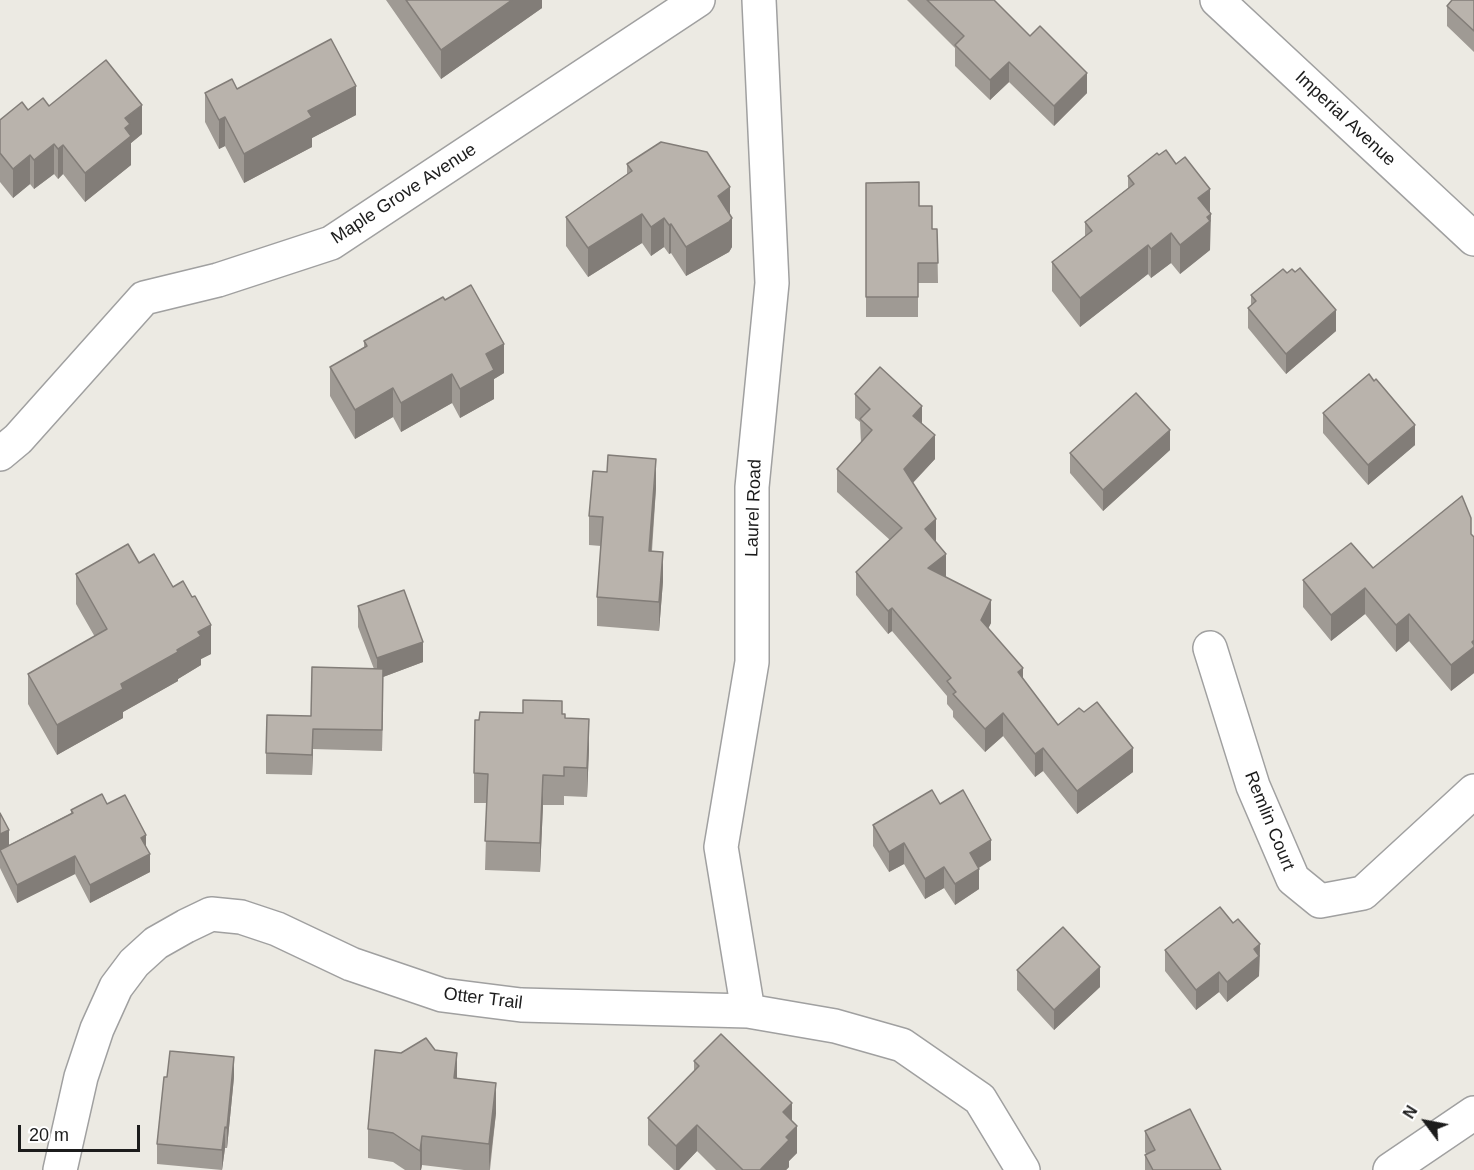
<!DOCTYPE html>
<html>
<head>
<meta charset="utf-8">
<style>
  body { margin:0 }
  #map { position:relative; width:1474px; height:1170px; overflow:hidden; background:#eceae3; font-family:Helvetica,sans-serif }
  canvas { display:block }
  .north { position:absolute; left:1396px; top:1092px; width:60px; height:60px; -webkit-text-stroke:4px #fff; paint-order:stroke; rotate:302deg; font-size:16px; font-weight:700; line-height:24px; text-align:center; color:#1c1c1c }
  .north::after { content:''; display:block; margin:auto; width:21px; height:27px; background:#1c1c1c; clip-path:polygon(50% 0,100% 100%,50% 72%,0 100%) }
  .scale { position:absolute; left:18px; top:1125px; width:122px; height:27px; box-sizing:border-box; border:3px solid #1c1c1c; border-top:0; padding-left:8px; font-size:18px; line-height:21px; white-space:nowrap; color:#1c1c1c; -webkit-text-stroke:4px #fff; paint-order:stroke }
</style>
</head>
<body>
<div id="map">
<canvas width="1474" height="1170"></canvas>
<div class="north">N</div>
<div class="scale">20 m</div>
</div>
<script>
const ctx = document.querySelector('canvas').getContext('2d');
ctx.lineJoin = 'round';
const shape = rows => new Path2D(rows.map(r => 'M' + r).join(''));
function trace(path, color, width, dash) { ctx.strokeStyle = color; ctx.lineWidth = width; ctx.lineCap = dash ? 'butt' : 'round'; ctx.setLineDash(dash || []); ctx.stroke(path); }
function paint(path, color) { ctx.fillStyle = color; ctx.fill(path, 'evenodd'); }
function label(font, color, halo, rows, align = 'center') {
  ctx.font = font + ' Helvetica,sans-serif'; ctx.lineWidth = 6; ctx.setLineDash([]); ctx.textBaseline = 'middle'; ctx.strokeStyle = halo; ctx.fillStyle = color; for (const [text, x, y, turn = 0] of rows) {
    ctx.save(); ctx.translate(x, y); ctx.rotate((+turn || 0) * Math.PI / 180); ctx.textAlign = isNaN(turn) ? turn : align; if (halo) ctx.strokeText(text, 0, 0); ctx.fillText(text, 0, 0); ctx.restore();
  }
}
const street = shape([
  [1217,0,1474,239],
  [0,454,18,439,144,298,218,280,331,243,698,0],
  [1210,648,1253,786,1293,879,1320,901,1363,893,1474,791],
  [748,1011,721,847,752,662,752,487,772,283,759,0],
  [60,1170,81,1077,97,1029,116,987,134,963,156,943,186,926,211,914,241,917,277,929,351,964,442,995,521,1005,748,1011,835,1026,902,1045,980,1099,1023,1170],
  [1390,1170,1474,1113]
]);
const wall = shape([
  [386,0,542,0,542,8,441,79],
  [907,0,994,0,1087,93,1054,126,1009,82,990,100,955,66,955,48],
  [1474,0,1474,52,1447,26,1447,6],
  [237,89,356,115,312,138,312,147,244,183,225,146,219,149,205,122,205,93],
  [49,106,142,134,131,143,131,165,85,202,63,174,58,179,54,174,34,189,30,184,13,198,0,182,0,120,28,110],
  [627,164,730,215,732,247,729,252,686,276,671,253,669,254,664,247,651,256,642,243,588,277,566,246,566,217,627,174],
  [1128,176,1210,213,1210,250,1180,274,1171,263,1151,278,1148,274,1080,327,1052,291,1052,262,1085,237,1085,222,1128,188],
  [866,183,919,206,932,229,937,229,938,283,918,283,918,317,866,317],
  [1251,295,1336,331,1286,374,1248,328,1248,308,1251,305],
  [445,300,504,373,494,379,494,399,460,418,452,403,401,432,393,417,355,439,330,396,330,367,364,347,364,341],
  [855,394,922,424,935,459,913,483,936,542,946,577,991,623,988,628,1023,679,1058,725,1133,772,1077,814,1043,771,1035,777,1003,736,985,752,953,717,953,711,947,704,947,696,892,631,888,634,856,595,856,572,890,540,837,492,837,469,861,443,860,422,855,418],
  [1323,413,1415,445,1368,485,1323,433],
  [1170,450,1103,511,1070,473,1070,453],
  [656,488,652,551,663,581,659,631,597,626,597,597,601,546,589,545,589,516],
  [1471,534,1474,537,1474,673,1451,691,1409,641,1396,652,1365,614,1331,641,1303,607,1303,580,1373,568],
  [139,563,211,654,201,659,201,665,178,679,178,681,123,712,123,718,57,755,28,704,28,674,95,637,76,604,76,574],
  [358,606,423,662,383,677,382,751,313,749,312,775,266,774,266,753,311,716,374,669,358,627],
  [562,714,589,748,587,797,564,796,564,805,543,805,540,872,485,870,487,803,474,803,474,773,479,720],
  [107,804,146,847,150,872,90,903,75,874,17,903,0,868,0,813,9,845,71,813,71,810],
  [940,804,991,860,979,868,979,889,955,905,944,888,925,899,904,864,889,872,873,846,873,825],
  [1233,923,1260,944,1259,976,1227,1002,1219,992,1196,1010,1165,971,1165,950],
  [1017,970,1100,987,1054,1030,1017,990],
  [694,1061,792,1121,797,1153,789,1161,789,1167,786,1170,716,1170,697,1151,679,1170,674,1170,648,1145,648,1118,694,1072],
  [234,1077,227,1148,225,1148,222,1170,157,1164,157,1144],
  [457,1078,496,1113,490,1170,464,1170,422,1165,421,1170,405,1170,393,1162,368,1158,368,1129],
  [1145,1131,1221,1170,1145,1170,1145,1155,1146,1154,1145,1152]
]);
const shadedWall = shape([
  [512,0,542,0,542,8,441,79,441,50],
  [1009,62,1009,82,990,100,990,80],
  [1087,73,1087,93,1054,126,1054,106],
  [356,86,356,115,312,138,312,147,244,183,244,154,308,111],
  [142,105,142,134,131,143,131,165,85,202,85,173,125,118],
  [225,117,225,146,219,149,219,120],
  [54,144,54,174,34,189,34,160],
  [63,145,63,174,58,179,58,149],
  [30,155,30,184,13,198,13,169],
  [730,187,730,217,718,196],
  [1210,189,1210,215,1211,214,1210,250,1180,274,1180,245,1198,198],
  [642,214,642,243,588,277,588,248],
  [664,218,664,247,651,256,651,227],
  [732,218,732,247,729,252,686,276,686,247],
  [671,224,671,253,669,254,669,225],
  [1171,233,1171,263,1151,278,1151,249],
  [1148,245,1148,274,1080,327,1080,298],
  [1336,310,1336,331,1286,374,1286,354],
  [504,344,504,373,494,379,494,399,460,418,460,389,486,354],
  [452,374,452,403,401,432,401,403],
  [393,388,393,417,355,439,355,410],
  [922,406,922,429,913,416],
  [1415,425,1415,445,1368,485,1368,465],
  [1170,430,1170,450,1103,511,1103,490],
  [935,435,935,459,904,492,904,469],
  [656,459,656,488,649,580,649,551],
  [936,519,936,542,925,529],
  [663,552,663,581,659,631,659,602],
  [946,554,946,577,928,568],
  [1365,588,1365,614,1331,641,1331,615],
  [991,600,991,623,981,643,981,620],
  [892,608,892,631,888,634,888,611],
  [1409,614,1409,641,1396,652,1396,625],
  [211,625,211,654,201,659,201,665,178,679,178,681,123,712,123,718,57,755,57,725,121,684,177,650,198,632],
  [1474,640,1474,673,1451,691,1451,665],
  [423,642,423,662,383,677,382,751,382,730,377,679,377,658],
  [1023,668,1023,691,1018,672],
  [1003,713,1003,736,985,752,985,729],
  [589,719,589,748,587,797,587,768],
  [313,729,313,749,312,775,312,755],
  [1043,748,1043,771,1035,777,1035,754],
  [1133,748,1133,772,1077,814,1077,791],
  [543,775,543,805,540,872,540,843],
  [9,830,9,848,0,850,0,834],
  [146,835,146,853,141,838],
  [991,840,991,860,970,873,970,853],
  [904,843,904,864,889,872,889,852],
  [150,854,150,872,90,903,90,885],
  [75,856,75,874,17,903,17,885],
  [944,867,944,888,925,899,925,879],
  [979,869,979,889,955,905,955,884],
  [1260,944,1259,976,1227,1002,1227,982,1254,949],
  [1100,967,1100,987,1054,1030,1054,1010],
  [1219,972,1219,992,1196,1010,1196,990],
  [457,1053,457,1082,454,1078],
  [234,1057,234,1077,227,1148,227,1128],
  [496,1083,496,1113,489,1170,489,1144],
  [792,1103,792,1129,783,1112],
  [697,1125,697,1151,679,1170,676,1170,676,1146],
  [797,1126,797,1153,789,1161,789,1167,786,1170,760,1170,786,1137],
  [225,1127,225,1148,222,1170,222,1150],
  [422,1136,422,1165,421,1170,420,1170,420,1151]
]);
const building = shape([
  [406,0,512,0,441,50,406,0],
  [927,0,994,0,1030,36,1040,26,1087,73,1054,106,1009,62,990,80,955,45,964,36,927,0],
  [1452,0,1474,0,1474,31,1447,6,1452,0],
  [331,39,356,86,308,111,312,117,244,154,225,117,219,120,205,93,232,79,237,89,331,39],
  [106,60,142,105,125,118,130,124,125,128,131,136,85,173,63,145,58,149,54,144,34,160,30,155,13,169,0,153,0,120,22,102,28,110,43,98,49,106,106,60],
  [661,142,707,152,730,187,718,196,732,218,729,222,686,247,671,224,669,225,664,218,651,227,642,214,588,248,566,217,632,171,627,164,661,142],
  [1166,150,1176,164,1185,157,1210,189,1198,198,1211,214,1207,217,1210,221,1180,245,1171,233,1151,249,1148,245,1080,298,1052,262,1092,231,1085,222,1134,184,1128,176,1157,153,1159,155,1166,150],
  [919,182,919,206,932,206,932,229,937,229,938,263,918,263,918,297,866,297,866,183,919,182],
  [1300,268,1336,310,1286,354,1248,308,1256,301,1251,295,1283,269,1287,273,1292,269,1295,272,1300,268],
  [471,285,504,344,486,354,494,370,460,389,452,374,401,403,393,388,355,410,330,367,367,346,364,341,443,297,445,300,471,285],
  [880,367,922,406,913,416,935,435,904,469,936,519,925,529,946,554,928,568,991,600,981,620,1023,668,1018,672,1058,725,1079,708,1084,712,1097,702,1133,748,1077,791,1043,748,1035,754,1003,713,985,729,953,694,956,692,947,681,951,678,892,608,888,611,856,572,902,528,837,469,872,430,860,419,870,409,855,394,880,367],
  [1369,374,1374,381,1376,379,1415,425,1368,465,1323,413,1369,374],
  [1136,393,1170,430,1103,490,1070,453,1136,393],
  [608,455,656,459,649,551,663,552,659,602,597,597,603,517,589,516,593,471,607,472,608,455],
  [1462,496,1471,518,1471,534,1474,537,1474,640,1472,642,1474,645,1474,647,1451,665,1409,614,1396,625,1365,588,1331,615,1303,580,1351,543,1373,568,1462,496],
  [128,544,139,563,154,554,173,587,183,581,192,597,195,596,211,625,198,632,201,636,177,650,178,652,121,684,123,689,57,725,28,674,107,629,76,574,128,544],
  [404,590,423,642,377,658,358,606,404,590],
  [312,667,383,669,382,730,313,729,312,755,266,753,267,715,311,716,312,667],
  [523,700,562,701,562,714,565,714,565,718,589,719,587,768,564,767,564,776,543,775,540,843,485,841,488,774,474,773,475,720,479,720,480,712,523,713,523,700],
  [932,790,940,804,963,790,991,840,970,853,979,869,955,884,944,867,925,879,904,843,889,852,873,825,932,790],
  [102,794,107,804,125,795,146,835,141,838,150,854,90,885,75,856,17,885,0,850,73,813,71,810,102,794],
  [0,813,9,830,0,834,0,813],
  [1220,907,1233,923,1238,919,1260,944,1254,949,1259,956,1227,982,1219,972,1196,990,1165,950,1220,907],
  [1063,927,1100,967,1054,1010,1017,970,1063,927],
  [721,1034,792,1103,783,1112,797,1126,786,1137,789,1140,760,1170,743,1170,697,1125,676,1146,648,1118,699,1066,694,1061,721,1034],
  [426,1038,435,1050,457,1053,454,1078,496,1083,489,1144,422,1136,420,1151,393,1133,368,1129,375,1050,401,1053,426,1038],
  [170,1051,234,1057,227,1128,225,1127,222,1150,157,1144,164,1077,167,1077,170,1051],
  [1190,1109,1221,1170,1153,1170,1145,1155,1155,1150,1145,1131,1190,1109]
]);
const streetNames = [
  ["Imperial Avenue",1345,119,43],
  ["Maple Grove Avenue",404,194,-33],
  ["Laurel Road",754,508,-88],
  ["Remlin Court",1269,821,68],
  ["Otter Trail",483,999,7]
];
trace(street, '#a0a0a0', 36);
trace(street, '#fff', 33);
paint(wall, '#9f9a94');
paint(shadedWall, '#827d78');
paint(building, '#b9b3ac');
trace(building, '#827d78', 1.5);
label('18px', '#1c1c1c', '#fff', streetNames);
</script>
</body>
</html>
